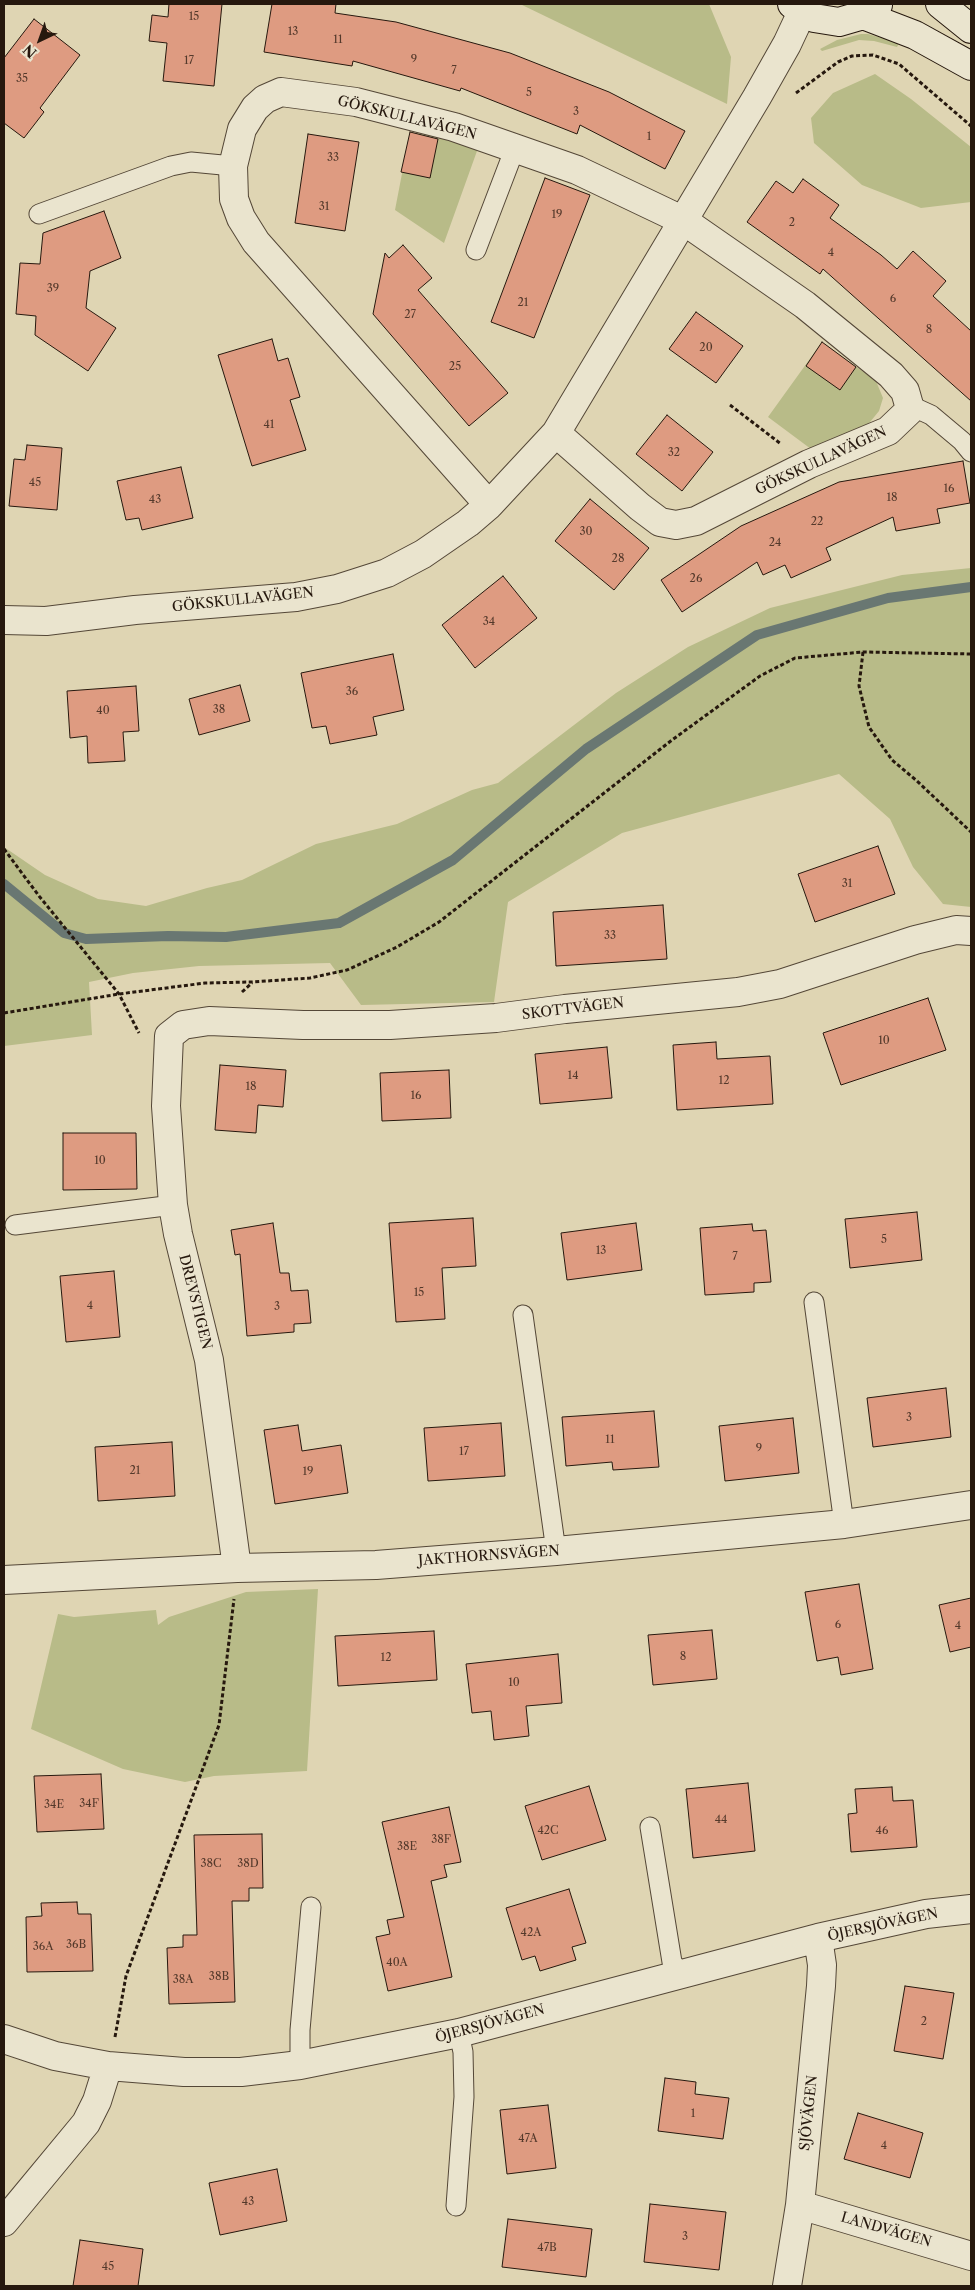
<!DOCTYPE html>
<html>
<head>
<meta charset="utf-8">
<style>
  body { margin:0 }
  #map { position:relative; width:975px; height:2290px; overflow:hidden; background:#dfd5b3; font-family:"Libre Caslon Text",serif }
  canvas { display:block }
  .frame { position:absolute; inset:0; border:5px solid #26180e; pointer-events:none }
  .north { position:absolute; left:15px; top:15px; width:50px; height:50px; -webkit-text-stroke:4px #eae4ce; paint-order:stroke; rotate:222deg; font-size:14px; font-weight:700; line-height:20px; text-align:center; color:#26180e }
  .north::after { content:''; display:block; margin:auto; width:18px; height:22px; background:#26180e; clip-path:polygon(50% 0,100% 100%,50% 72%,0 100%) }
</style>
</head>
<body>
<div id="map">
<canvas width="975" height="2290"></canvas>
<div class="frame"></div>
<div class="north">N</div>
</div>
<script>
const ctx = document.querySelector('canvas').getContext('2d');
ctx.lineJoin = 'round';
function paint(path, color) { ctx.fillStyle = color; ctx.fill(path, 'evenodd'); }
const shape = rows => new Path2D(rows.map(r => 'M' + r).join(''));
function trace(path, color, width, dash) { ctx.strokeStyle = color; ctx.lineWidth = width; ctx.lineCap = dash ? 'butt' : 'round'; ctx.setLineDash(dash || []); ctx.stroke(path); }
function label(font, color, halo, rows, align = 'center') {
  ctx.font = font + ' "Libre Caslon Text",serif'; ctx.lineWidth = 4.5; ctx.setLineDash([]); ctx.textBaseline = 'middle'; ctx.strokeStyle = halo; ctx.fillStyle = color; for (const [text, x, y, turn = 0] of rows) {
    ctx.save(); ctx.translate(x, y); ctx.rotate((+turn || 0) * Math.PI / 180); ctx.textAlign = isNaN(turn) ? turn : align; if (halo) ctx.strokeText(text, 0, 0); ctx.fillText(text, 0, 0); ctx.restore();
  }
}
const green = shape([
  [520,4,709,4,731,57,727,104],
  [861,34,868,34,899,43,897,47,874,41,859,40,822,51,820,49,837,40],
  [875,74,911,99,971,147,971,202,921,208,862,185,814,143,811,118,833,93],
  [410,132,471,143,477,151,444,243,395,210],
  [822,342,876,381,883,398,879,411,866,427,811,449,768,417],
  [971,568,971,907,943,904,913,867,890,819,839,774,622,833,508,902,494,1002,361,1005,330,963,199,966,133,973,89,982,92,1035,4,1046,4,847,45,875,98,899,146,906,207,888,242,880,316,844,397,824,472,790,498,783,616,693,688,647,770,608,902,575],
  [318,1589,307,1771,214,1776,185,1782,123,1769,31,1729,58,1614,74,1617,156,1610,158,1625,169,1617,246,1592]
]);
const stream = shape([
  [4,884,64,933,86,939,168,936,226,937,339,923,453,860,586,749,757,635,888,598,971,587]
]);
const building = shape([
  [169,4,222,4,214,86,163,81,167,43,149,41,152,15,168,17,169,4],
  [272,4,336,4,335,13,396,22,510,53,609,92,685,131,665,169,580,125,577,134,461,88,460,91,353,61,352,66,264,52,272,4],
  [34,19,80,55,40,108,44,112,24,138,4,123,4,58,34,19],
  [410,132,438,139,430,178,401,172,410,132],
  [308,134,359,142,345,231,295,223,308,134],
  [545,178,590,195,534,338,491,322,545,178],
  [803,179,839,205,830,218,881,255,897,269,913,251,946,281,933,296,971,331,971,401,823,269,820,274,747,222,776,181,793,193,803,179],
  [104,211,121,258,90,271,86,308,116,328,88,371,35,335,36,316,16,314,20,263,40,264,43,233,104,211],
  [403,245,432,278,418,290,508,393,469,426,373,314,385,253,389,258,403,245],
  [696,312,743,346,716,383,669,349,696,312],
  [272,339,278,361,288,358,300,397,290,400,306,450,252,466,218,355,272,339],
  [822,342,856,367,840,390,806,366,822,342],
  [667,415,713,452,682,491,636,454,667,415],
  [27,445,62,448,57,510,9,506,14,459,25,460,27,445],
  [963,461,970,503,937,509,940,523,896,531,893,517,826,548,831,560,791,578,785,565,763,575,757,562,682,612,661,580,741,526,839,482,963,461],
  [181,467,193,518,142,530,139,518,126,520,117,481,181,467],
  [590,499,649,548,614,590,555,541,590,499],
  [503,576,537,618,475,668,442,625,503,576],
  [393,654,404,710,373,717,377,735,330,744,326,726,312,728,301,673,393,654],
  [240,685,250,721,199,735,189,699,240,685],
  [136,686,139,731,123,732,125,761,88,763,87,736,70,738,67,691,136,686],
  [878,846,895,894,815,922,798,874,878,846],
  [663,905,667,959,556,966,553,912,663,905],
  [928,998,946,1050,841,1085,823,1033,928,998],
  [716,1042,717,1059,770,1056,773,1104,677,1110,673,1045,716,1042],
  [607,1047,612,1098,540,1104,535,1054,607,1047],
  [220,1065,286,1070,283,1107,258,1105,256,1133,215,1130,220,1065],
  [449,1070,451,1118,382,1121,380,1073,449,1070],
  [63,1133,136,1133,137,1189,63,1190,63,1133],
  [917,1212,922,1260,850,1268,845,1219,917,1212],
  [473,1218,476,1266,442,1268,445,1319,396,1322,389,1223,473,1218],
  [273,1223,280,1273,289,1273,291,1291,308,1290,311,1323,294,1324,294,1332,247,1336,240,1254,235,1255,231,1230,273,1223],
  [636,1223,642,1270,567,1280,561,1233,636,1223],
  [752,1224,753,1231,766,1230,771,1282,754,1283,754,1292,705,1295,700,1228,752,1224],
  [114,1271,120,1337,66,1342,60,1276,114,1271],
  [946,1388,951,1437,873,1447,867,1398,946,1388],
  [654,1411,659,1467,613,1470,612,1462,566,1466,562,1417,654,1411],
  [793,1418,799,1473,725,1481,719,1426,793,1418],
  [501,1423,505,1476,428,1481,424,1428,501,1423],
  [298,1425,302,1451,341,1445,348,1493,275,1504,264,1430,298,1425],
  [172,1442,175,1496,98,1501,95,1447,172,1442],
  [859,1584,873,1669,841,1675,838,1657,817,1661,805,1592,859,1584],
  [971,1598,971,1647,950,1652,939,1605,971,1598],
  [712,1630,717,1679,653,1685,648,1635,712,1630],
  [434,1631,437,1680,338,1686,335,1636,434,1631],
  [558,1654,562,1703,526,1706,529,1736,494,1740,491,1711,472,1713,466,1664,558,1654],
  [101,1774,104,1829,37,1832,34,1776,101,1774],
  [748,1783,755,1851,693,1858,686,1789,748,1783],
  [589,1786,606,1840,542,1860,525,1806,589,1786],
  [892,1787,893,1801,913,1800,917,1847,851,1852,848,1814,857,1813,855,1789,892,1787],
  [449,1807,461,1862,444,1865,447,1877,431,1881,452,1977,388,1991,376,1937,390,1934,387,1920,404,1917,382,1822,449,1807],
  [262,1834,263,1888,249,1888,249,1901,232,1901,235,2002,169,2004,167,1948,183,1947,183,1935,197,1935,194,1835,262,1834],
  [569,1889,586,1943,572,1947,576,1960,540,1971,535,1956,522,1960,506,1908,569,1889],
  [77,1902,78,1914,91,1914,93,1971,27,1972,26,1917,42,1916,41,1903,77,1902],
  [905,1986,954,1993,943,2059,894,2051,905,1986],
  [665,2078,696,2082,695,2094,729,2098,723,2139,658,2131,665,2078],
  [548,2105,556,2168,507,2174,500,2110,548,2105],
  [858,2113,923,2133,910,2178,844,2159,858,2113],
  [277,2169,287,2221,220,2235,209,2183,277,2169],
  [650,2204,726,2212,719,2270,644,2262,650,2204],
  [508,2219,592,2229,586,2277,502,2267,508,2219],
  [80,2240,143,2249,138,2286,73,2286,80,2240]
]);
const path = shape([
  [796,93,838,62,852,56,873,55,899,64,971,126],
  [730,405,781,444],
  [863,652,859,686,869,727,892,760,917,781,971,832],
  [4,849,39,896,119,994,139,1033],
  [242,992,252,983],
  [4,1013,119,994,205,983,252,982,310,978,347,970,397,947,439,922,672,740,760,676,795,658,863,652,971,654],
  [115,2037,126,1976,219,1725,234,1599]
]);
const lane = shape([
  [39,214,171,166,191,162,233,166],
  [476,250,515,148],
  [909,405,931,415,962,441,971,452],
  [15,1225,173,1205],
  [814,1302,844,1524],
  [523,1315,556,1551],
  [650,1827,672,1962,680,1973],
  [300,2065,300,2030,311,1907],
  [456,2206,464,2097,463,2052,459,2033]
]);
const street = shape([
  [489,505,256,242,241,218,234,199,233,166,242,129,255,108,265,99,281,92,356,102,454,127,577,170,684,221,805,305,891,375,905,391,909,405,909,411,888,431,809,464,696,521,676,525,660,522,640,507,556,433],
  [4,620,46,621,135,610,296,597,337,589,387,573,423,554,468,523,489,505,556,433,757,97,787,44,802,12],
  [237,1568,209,1360,178,1234,173,1205,166,1106,169,1036,183,1025,209,1021,303,1025,390,1025,496,1018,565,1009,738,992,780,984,915,940,956,930,971,931],
  [4,1580,237,1568,376,1565,556,1551,844,1524,971,1505],
  [4,2039,55,2056,108,2066,184,2072,241,2072,300,2065,459,2033,818,1938,926,1914,971,1909],
  [800,2205,971,2256],
  [4,2222,86,2123,97,2101,108,2066],
  [787,2286,800,2205,821,1986,822,1965,818,1938]
]);
const secondary = shape([
  [792,4,802,12,814,18,839,22,863,15,878,5],
  [940,4,971,29],
  [863,15,915,35,971,66]
]);
const numberNames = [
  ["15",194,17],
  ["13",293,32],
  ["11",338,40],
  ["9",414,60],
  ["17",189,61],
  ["7",454,71],
  ["35",22,79],
  ["5",529,93],
  ["3",576,112],
  ["1",649,137],
  ["33",333,158],
  ["31",324,207],
  ["19",557,215],
  ["2",792,223],
  ["4",831,253],
  ["39",53,289],
  ["6",893,299],
  ["21",523,303],
  ["27",410,315],
  ["8",929,330],
  ["20",706,348],
  ["25",455,367],
  ["41",269,425],
  ["32",674,453],
  ["45",35,483],
  ["16",949,489],
  ["18",892,498],
  ["43",155,500],
  ["22",817,522],
  ["30",586,532],
  ["24",775,543],
  ["28",618,559],
  ["26",696,579],
  ["34",489,622],
  ["36",352,692],
  ["38",219,710],
  ["40",103,711],
  ["31",847,884],
  ["33",610,936],
  ["10",884,1041],
  ["14",573,1076],
  ["12",724,1081],
  ["18",251,1087],
  ["16",416,1096],
  ["10",100,1161],
  ["5",884,1240],
  ["13",601,1251],
  ["7",735,1257],
  ["15",419,1293],
  ["4",90,1306],
  ["3",277,1307],
  ["3",909,1418],
  ["11",610,1440],
  ["9",759,1449],
  ["17",464,1452],
  ["21",135,1471],
  ["19",308,1472],
  ["6",838,1625],
  ["4",958,1626],
  ["8",683,1657],
  ["12",386,1658],
  ["10",514,1683],
  ["34F",89,1804],
  ["34E",54,1805],
  ["44",721,1820],
  ["42C",548,1831],
  ["46",882,1831],
  ["38F",441,1840],
  ["38E",407,1847],
  ["38C",211,1864],
  ["38D",248,1864],
  ["42A",531,1933],
  ["36B",76,1945],
  ["36A",43,1947],
  ["40A",397,1963],
  ["38B",219,1977],
  ["38A",183,1980],
  ["2",924,2022],
  ["1",693,2114],
  ["47A",528,2139],
  ["4",884,2146],
  ["43",248,2202],
  ["3",685,2237],
  ["47B",547,2248],
  ["45",108,2267]
];
const streetNames = [
  ["GÖKSKULLAVÄGEN",407,118,14],
  ["GÖKSKULLAVÄGEN",821,461,-25],
  ["GÖKSKULLAVÄGEN",243,600,-6],
  ["SKOTTVÄGEN",573,1009,-7],
  ["DREVSTIGEN",195,1302,76],
  ["JAKTHORNSVÄGEN",489,1556,-4],
  ["ÖJERSJÖVÄGEN",883,1925,-12],
  ["ÖJERSJÖVÄGEN",490,2024,-15],
  ["SJÖVÄGEN",809,2113,-84],
  ["LANDVÄGEN",886,2230,16]
];
paint(green, '#b8bb88');
trace(stream, '#697772', 10);
paint(building, '#de9b81');
trace(building, '#26180e', 1);
trace(lane, '#544737', 21);
trace(street, '#544737', 30);
trace(secondary, '#26180e', 30);
trace(path, '#26180e', 3, [4, 2.5]);
trace(lane, '#eae4ce', 19);
trace(street, '#eae4ce', 28);
trace(secondary, '#eae4ce', 28);
label('11px', '#54392b', null, numberNames);
label('14px', '#26180e', '#eae4ce', streetNames);
</script>
</body>
</html>
